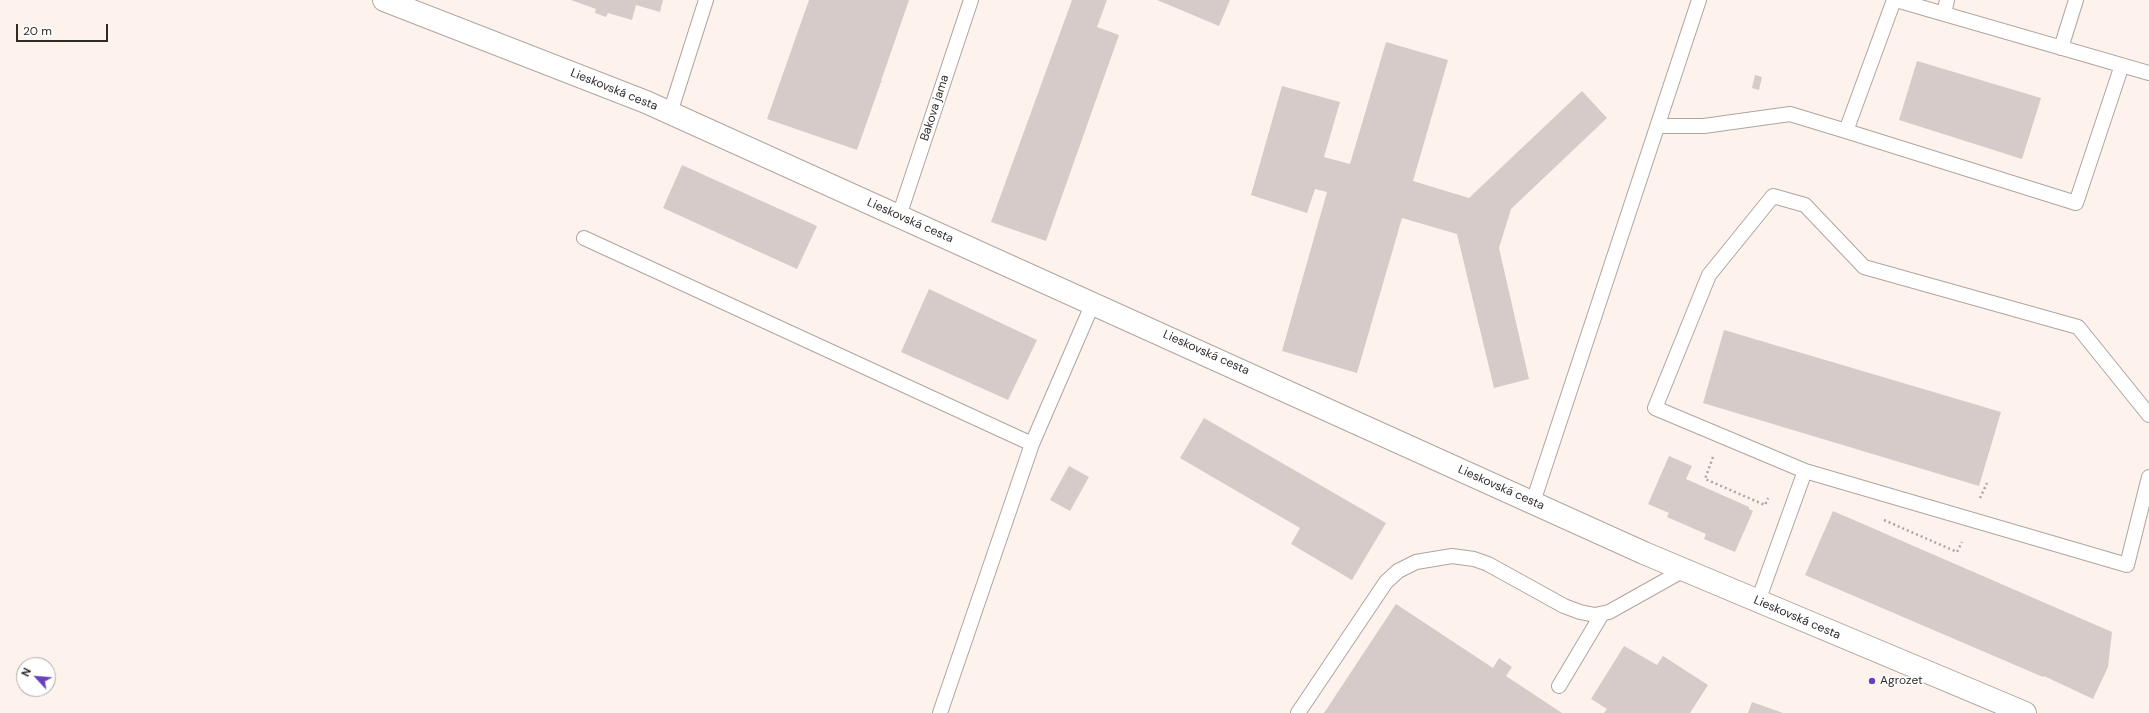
<!DOCTYPE html>
<html>
<head>
<meta charset="utf-8">
<style>
  body { margin:0 }
  #map { position:relative; width:2149px; height:713px; overflow:hidden; background:#fdf2ec; font-family:"DM Sans",sans-serif }
  canvas { display:block }
  .north { position:absolute; left:16px; top:657px; width:40px; height:40px; box-sizing:border-box; background:#fff; border:1px solid #acaaa9; border-radius:50%; rotate:296deg; font-size:11px; font-weight:700; line-height:16px; text-align:center; color:#2f2b29 }
  .north::after { content:''; display:block; margin:auto; width:14px; height:18px; background:#6842bb; clip-path:polygon(50% 0,100% 100%,50% 72%,0 100%) }
  .scale { position:absolute; left:16px; top:24px; width:92px; height:18px; box-sizing:border-box; border:2px solid #2f2b29; border-top:0; padding-left:5px; font-size:12px; line-height:14px; white-space:nowrap; color:#2f2b29; -webkit-text-stroke:3px #fff; paint-order:stroke }
</style>
</head>
<body>
<div id="map">
<canvas width="2149" height="713"></canvas>
<div class="north">N</div>
<div class="scale">20 m</div>
</div>
<script>
const ctx = document.querySelector('canvas').getContext('2d');
ctx.lineJoin = 'round';
function paint(path, color) { ctx.fillStyle = color; ctx.fill(path, 'evenodd'); }
const shape = rows => new Path2D(rows.map(r => 'M' + r).join(''));
function trace(path, color, width, dash) { ctx.strokeStyle = color; ctx.lineWidth = width; ctx.lineCap = dash ? 'butt' : 'round'; ctx.setLineDash(dash || []); ctx.stroke(path); }
function label(font, color, halo, rows, align = 'center') {
  ctx.font = font + ' "DM Sans",sans-serif'; ctx.lineWidth = 3; ctx.setLineDash([]); ctx.textBaseline = 'middle'; ctx.strokeStyle = halo; ctx.fillStyle = color; for (const [text, x, y, turn = 0] of rows) {
    ctx.save(); ctx.translate(x, y); ctx.rotate((+turn || 0) * Math.PI / 180); ctx.textAlign = isNaN(turn) ? turn : align; if (halo) ctx.strokeText(text, 0, 0); ctx.fillText(text, 0, 0); ctx.restore();
  }
}
const building = shape([
  [571,0,663,0,660,12,636,5,632,20,608,13,606,17,595,13,596,9],
  [809,0,909,0,881,81,883,81,881,82,857,150,767,119],
  [1072,0,1107,0,1097,27,1119,35,1046,241,991,222],
  [1157,0,1230,0,1219,26],
  [1386,42,1448,60,1413,181,1469,198,1582,91,1607,118,1511,209,1499,248,1529,379,1494,388,1457,234,1402,218,1357,373,1282,351,1327,192,1315,189,1307,213,1251,195,1282,86,1340,102,1324,157,1350,164],
  [1917,61,2041,98,2022,159,1899,120],
  [1755,75,1762,77,1759,90,1752,88],
  [682,165,817,226,797,269,663,208],
  [929,289,1037,340,1008,400,901,352],
  [1724,330,2001,412,1979,486,1703,403],
  [1204,418,1386,523,1352,580,1291,544,1300,528,1180,458],
  [1669,456,1692,466,1686,479,1749,507,1749,509,1753,511,1735,552,1704,539,1706,534,1667,517,1669,513,1648,504],
  [1069,466,1089,477,1070,511,1050,500],
  [1833,511,2112,632,2108,667,2093,699,2044,676,2043,677,1805,575],
  [1396,604,1493,668,1499,658,1512,667,1506,676,1562,713,1324,713],
  [1624,646,1657,665,1663,656,1708,685,1690,713,1604,713,1607,709,1591,699],
  [1752,702,1783,713,1748,713]
]);
const path = shape([
  [1713,457,1705,479,1765,505,1768,498],
  [1980,498,1987,483],
  [1884,520,1957,552,1962,542]
]);
const service = shape([
  [1896,0,2149,73],
  [1944,14,1947,0],
  [2061,48,2076,0],
  [670,113,706,0],
  [1658,126,1704,126,1790,114,1846,131,1894,0],
  [1846,131,2076,203,2122,65],
  [899,216,971,0],
  [584,238,1032,444],
  [1805,471,1655,408,1709,275,1773,196,1805,205,1864,267,2078,327,2149,415],
  [1533,502,1699,0],
  [1758,601,1805,471,2127,565,2149,477],
  [1559,686,1602,614],
  [940,713,1032,444,1093,303],
  [1298,713,1386,582,1398,571,1416,562,1452,556,1474,559,1488,564,1564,606,1580,612,1595,615,1609,612,1684,570]
]);
const minor = shape([
  [384,0,646,102,1644,553,2025,713]
]);
const markers = [
  [1872,681,4,"#6842bb"]
];
const streetNames = [
  ["Lieskovská cesta",614,90,22],
  ["Bakova jama",935,108,-72],
  ["Lieskovská cesta",910,221,24],
  ["Lieskovská cesta",1206,353,24],
  ["Lieskovská cesta",1501,488,24],
  ["Lieskovská cesta",1797,618,23]
];
const poiNames = [
  ["Agrozet",1880,681]
];
paint(building, '#d7cbc9');
trace(service, '#afa5a0', 16);
trace(minor, '#afa5a0', 24);
trace(path, '#ada5a1', 2.5, [2, 3]);
trace(service, '#fff', 14);
trace(minor, '#fff', 22);
for (const [x, y, r, color] of markers) { const dot = new Path2D(); dot.arc(x, y, r, 0, 2 * Math.PI); ctx.fillStyle = color; ctx.fill(dot); trace(dot, '#fff', 1.5); }
label('12px', '#2f2b29', '#fff', streetNames);
label('12px', '#2f2b29', '#fff', poiNames, 'left');
</script>
</body>
</html>
